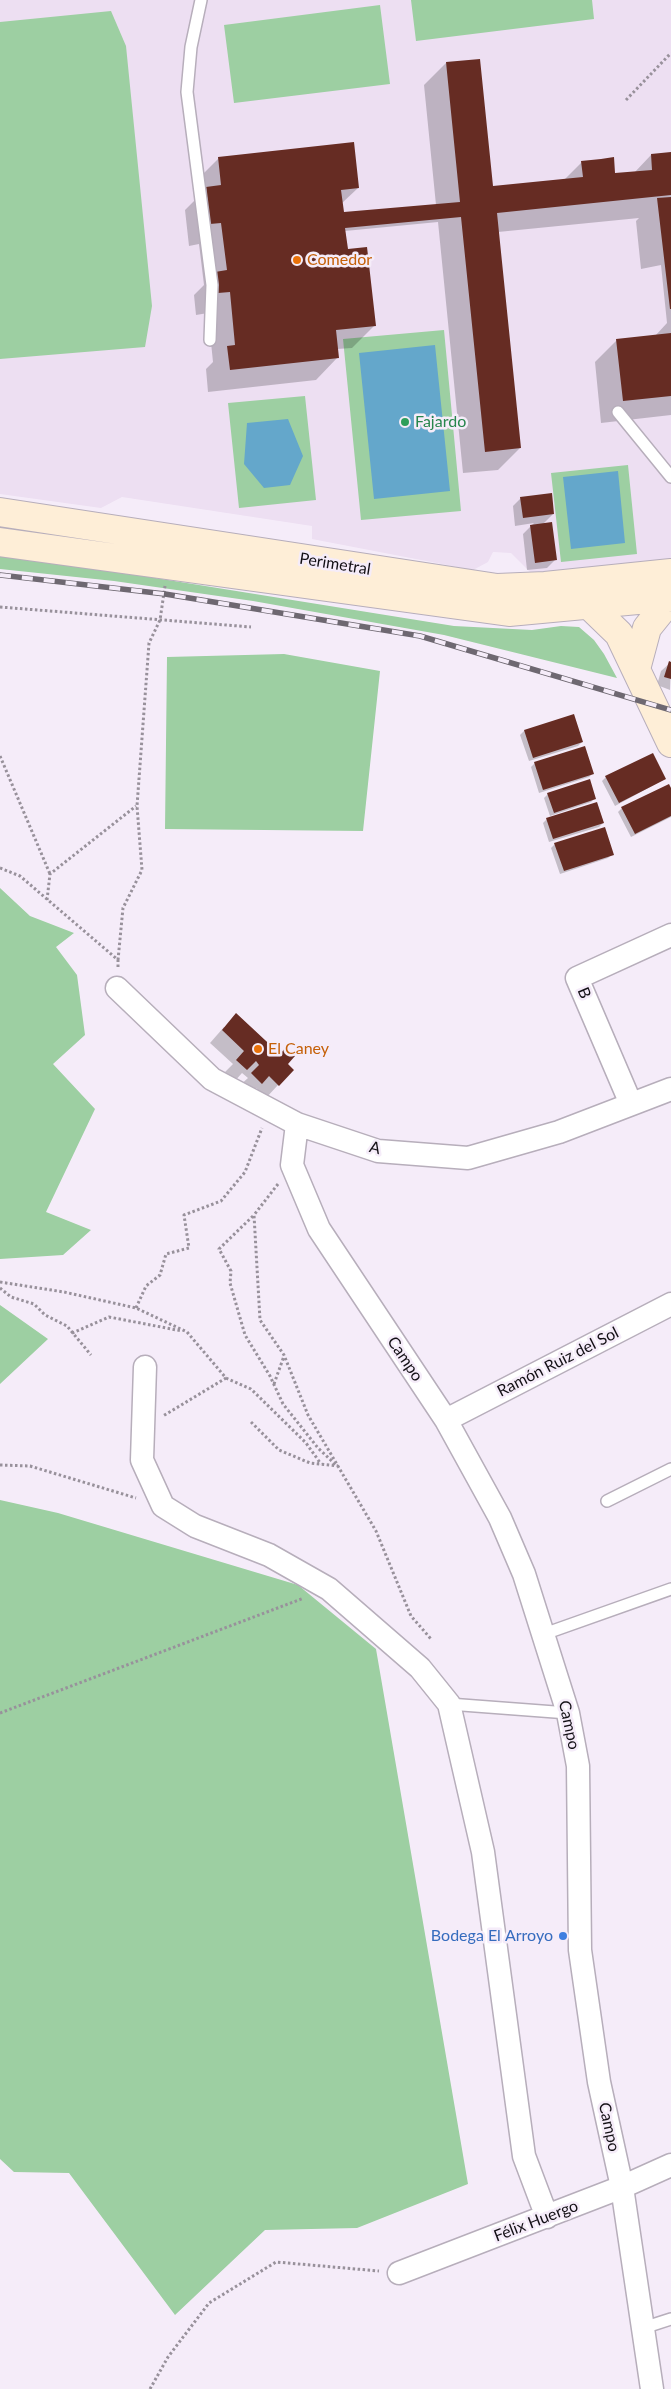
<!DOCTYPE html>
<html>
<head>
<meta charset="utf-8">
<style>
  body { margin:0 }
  canvas { display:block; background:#f5ecf9 }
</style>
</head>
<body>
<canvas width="671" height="2389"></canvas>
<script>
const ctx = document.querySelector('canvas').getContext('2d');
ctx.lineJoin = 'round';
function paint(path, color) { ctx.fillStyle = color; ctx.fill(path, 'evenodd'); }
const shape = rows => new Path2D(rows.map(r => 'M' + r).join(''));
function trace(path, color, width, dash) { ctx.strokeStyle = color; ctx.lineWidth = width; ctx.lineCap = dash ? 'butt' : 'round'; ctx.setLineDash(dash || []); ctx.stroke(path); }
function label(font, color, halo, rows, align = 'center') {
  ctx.font = font + ' Lato,sans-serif'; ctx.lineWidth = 5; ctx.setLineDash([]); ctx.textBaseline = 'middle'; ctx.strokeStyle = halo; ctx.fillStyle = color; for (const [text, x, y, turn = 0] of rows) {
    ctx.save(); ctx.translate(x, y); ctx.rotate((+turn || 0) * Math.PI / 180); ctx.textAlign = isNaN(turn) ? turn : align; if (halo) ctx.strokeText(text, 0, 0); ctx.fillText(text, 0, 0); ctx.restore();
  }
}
const built = shape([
  [0,0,671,0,671,560,532,574,511,553,493,552,488,562,473,570,312,539,312,526,122,497,101,508,0,494]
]);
const green = shape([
  [411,0,592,0,594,19,416,41],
  [380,5,390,84,234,103,224,25],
  [111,11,126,46,152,306,145,347,0,359,0,22],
  [444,330,461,511,361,520,343,339],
  [305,396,316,500,239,508,228,403],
  [628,465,637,554,561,562,551,473],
  [0,553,454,626,532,630,561,626,579,627,594,640,604,654,617,678,444,635,253,601,114,581,0,569],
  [284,654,380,671,363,831,165,829,167,657],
  [0,888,30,916,74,933,56,947,77,975,85,1035,53,1064,95,1109,46,1212,91,1230,63,1255,0,1259],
  [0,1305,48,1339,0,1384],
  [0,1500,58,1513,298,1585,376,1649,468,2184,357,2228,265,2230,175,2315,69,2173,14,2172,0,2159]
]);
const water = shape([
  [435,345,450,491,374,499,359,353],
  [288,419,303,456,290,485,264,488,244,464,247,423],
  [618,471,625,543,571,549,563,477]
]);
const shadow = shape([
  [446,63,492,187,564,180,582,162,614,174,634,173,651,155,671,153,671,415,601,423,595,362,617,340,655,336,667,323,661,265,641,269,636,221,639,218,498,232,520,448,498,470,463,473,438,222,345,231,347,251,375,325,352,348,337,349,338,357,316,380,208,392,206,369,213,362,208,313,196,315,194,295,204,285,199,244,189,246,185,210,198,197,197,180,219,158,358,188,341,204,343,215,436,205,424,85],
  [521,498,553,514,542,525,555,560,547,568,527,570,523,534,534,523,515,526,513,506],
  [670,663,671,663,670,690,657,685,661,671],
  [573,716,582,742,578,746,529,761,520,735,524,731],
  [535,763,592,774,589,777,539,793,531,767],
  [606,777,665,779,615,806,602,781],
  [671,791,671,817,631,837,618,812,622,808],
  [548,794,595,798,591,802,550,816,544,798],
  [547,819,603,823,599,827,549,842,543,823],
  [555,844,612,854,608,858,560,874,551,848],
  [224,1027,279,1055,286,1064,278,1085,266,1098,256,1088,248,1095,239,1086,248,1078,242,1073,234,1082,224,1073,233,1064,210,1043]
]);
const building = shape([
  [480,59,493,186,583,177,581,161,601,159,614,157,615,173,652,170,651,154,671,152,671,195,497,213,521,448,485,452,461,217,345,228,348,249,367,247,376,326,336,330,339,358,230,370,227,346,235,345,230,292,218,293,215,272,227,270,221,223,210,224,206,187,221,185,218,157,354,142,359,188,341,190,344,212,460,202,446,62],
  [671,197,671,309,670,309,657,198],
  [671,333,671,396,623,401,616,339],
  [552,493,554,514,523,518,520,497],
  [552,522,557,560,535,563,530,525],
  [669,661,671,662,671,679,664,677],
  [574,714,583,742,533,758,524,730],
  [585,746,594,774,543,790,534,762],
  [653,753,666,779,619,803,605,776],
  [590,779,596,799,554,813,547,793],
  [669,784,671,788,671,816,635,834,621,807],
  [597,802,604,823,553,839,546,818],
  [605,827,614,855,564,871,554,843],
  [236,1013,280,1054,286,1047,295,1056,288,1064,294,1070,279,1086,269,1076,262,1084,251,1073,259,1065,256,1061,247,1070,236,1060,244,1051,222,1030]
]);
const path = shape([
  [626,100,671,53],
  [0,607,251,627],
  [0,756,50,874],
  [0,868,20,876,118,960,118,969],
  [47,900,50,874,136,806],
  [118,960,123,908,142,870,137,806,149,643,160,620,165,586],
  [278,1184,254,1215,260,1320,284,1355,308,1415,376,1531,411,1616,431,1639],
  [253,1216,219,1249,231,1271,230,1283,245,1335,270,1376,283,1404,318,1448,336,1465],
  [0,1282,64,1292,136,1308,187,1332,226,1378,163,1416],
  [0,1288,11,1297,34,1304,45,1315,67,1326,91,1355],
  [136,1308,146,1286,160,1275,166,1254,189,1248,184,1215,221,1201,245,1172,262,1128],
  [72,1333,109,1317,182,1331],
  [226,1378,251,1389,306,1443,321,1464],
  [274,1384,284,1356],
  [251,1422,279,1450,310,1463,338,1466],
  [0,1465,30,1466,136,1498],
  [0,1713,304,1598],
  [150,2389,168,2357,209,2303,276,2262,379,2271]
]);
const lane = shape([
  [201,0,191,47,187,92,212,285,210,340],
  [618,412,671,477],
  [607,1501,671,1469],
  [544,1634,671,1589],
  [449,1704,568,1713],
  [643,2328,671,2319]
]);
const street = shape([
  [117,988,212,1079,297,1124,378,1151,468,1158,559,1132,671,1089],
  [631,1104,577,978,671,935],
  [297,1124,292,1165,319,1229,446,1420,500,1518,524,1574,568,1713,578,1766,580,1950,599,2082,622,2187,652,2389],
  [145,1367,142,1460,163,1506,195,1526,269,1555,329,1589,420,1668,449,1704,483,1852,524,2156,547,2217],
  [446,1420,671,1304],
  [399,2273,622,2187,671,2165]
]);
const secondary = shape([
  [0,512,497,588,545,586,671,573],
  [0,542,509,612,671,597],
  [579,601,589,605,619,634,671,743],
  [636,669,647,628,671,598]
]);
const rail = shape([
  [0,575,165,594,420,636,671,710]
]);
const markers = [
  [297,260,5,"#e8710a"],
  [405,422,5,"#2e9e5b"],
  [258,1049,5,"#e8710a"],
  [563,1936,5,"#3f7fe0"]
];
const foodNames = [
  ["Comedor",307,260],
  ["El Caney",268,1049]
];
const leisureNames = [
  ["Fajardo",415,422]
];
const streetNames = [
  ["Perimetral",335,564,9],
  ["B",584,993,67],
  ["A",375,1148,13],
  ["Campo",405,1359,56],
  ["Ramón Ruiz del Sol",558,1362,-27],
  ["Campo",569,1725,78],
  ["Campo",609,2127,78],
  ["Félix Huergo",536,2221,-21]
];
const shopNames = [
  ["Bodega El Arroyo",553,1936]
];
paint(built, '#eddff2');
paint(green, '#9dcfa2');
paint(water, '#64a7cb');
paint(shadow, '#0003');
paint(building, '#662c23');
trace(lane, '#b7aebb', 14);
trace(street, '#b7aebb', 25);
trace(secondary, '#b7aebb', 30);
trace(path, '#98919b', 3, [2.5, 2.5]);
trace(lane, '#fff', 11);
trace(street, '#fff', 22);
trace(secondary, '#feeed7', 28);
trace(rail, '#6e6871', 5.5);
trace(rail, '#f5ecf9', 4, [11]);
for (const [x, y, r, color] of markers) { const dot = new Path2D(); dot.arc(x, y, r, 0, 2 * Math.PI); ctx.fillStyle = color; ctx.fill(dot); trace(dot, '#f5ecf9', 2); }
label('16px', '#c56008', '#f5ecf9', foodNames, 'left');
label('16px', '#27864d', '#f5ecf9', leisureNames, 'left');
label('16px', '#120f14', '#f5ecf9', streetNames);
label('16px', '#366cbe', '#f5ecf9', shopNames, 'right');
</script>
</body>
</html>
